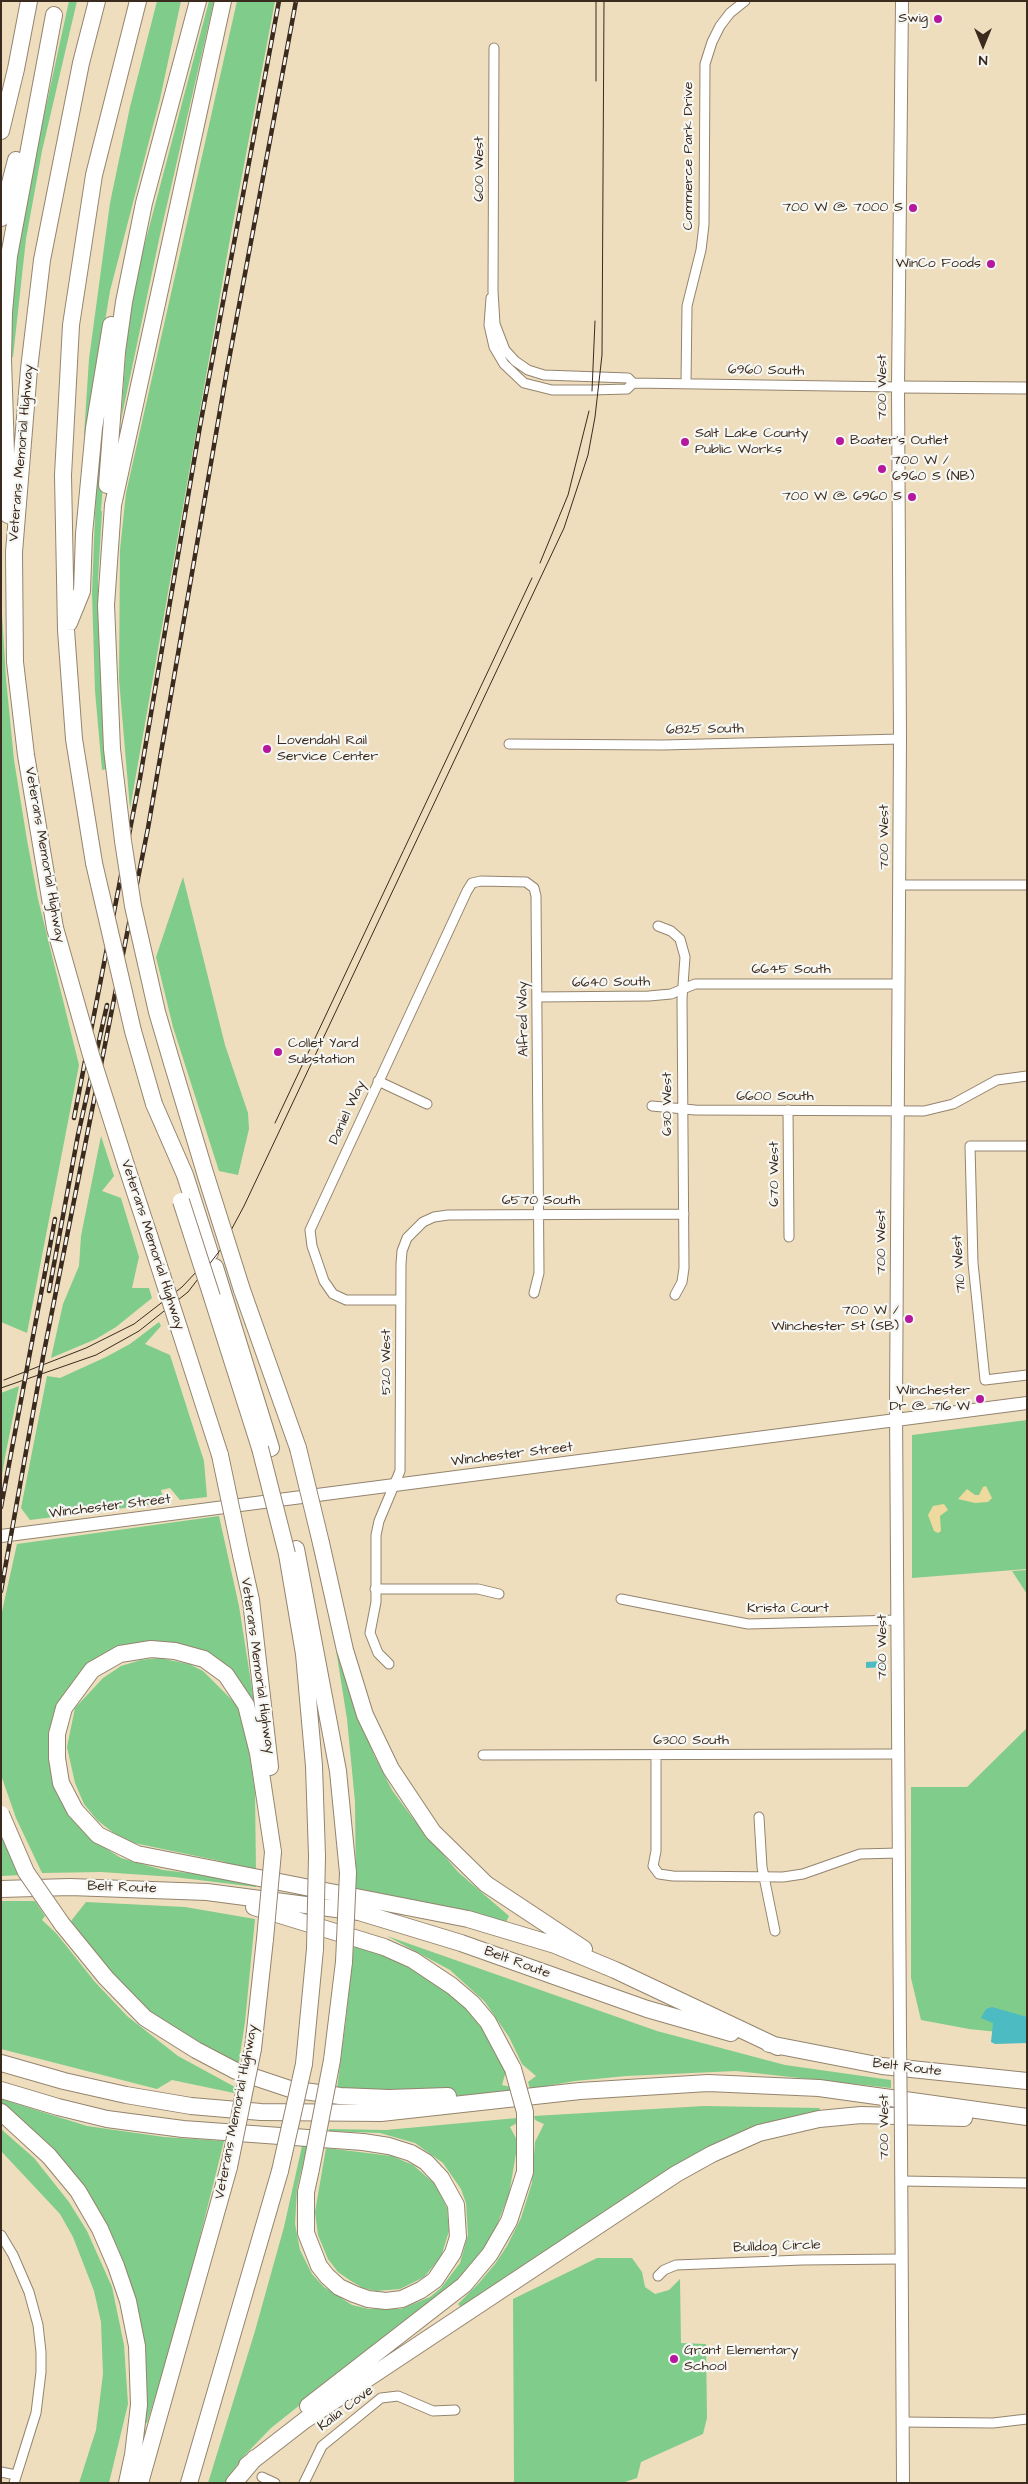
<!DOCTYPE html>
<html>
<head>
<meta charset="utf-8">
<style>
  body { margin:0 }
  #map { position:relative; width:1028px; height:2484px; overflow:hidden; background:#eedebe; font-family:"Architects Daughter",sans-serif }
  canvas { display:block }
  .frame { position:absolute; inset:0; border:2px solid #3b2a1e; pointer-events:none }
  .north { position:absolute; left:958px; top:20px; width:50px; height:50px; -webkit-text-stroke:4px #f6f6f2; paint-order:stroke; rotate:180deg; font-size:14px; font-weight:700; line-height:20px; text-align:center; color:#3b2a1e }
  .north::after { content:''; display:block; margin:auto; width:18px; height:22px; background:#3b2a1e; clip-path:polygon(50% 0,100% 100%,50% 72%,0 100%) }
</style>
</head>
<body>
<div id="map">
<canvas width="1028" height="2484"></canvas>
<div class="frame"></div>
<div class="north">N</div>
</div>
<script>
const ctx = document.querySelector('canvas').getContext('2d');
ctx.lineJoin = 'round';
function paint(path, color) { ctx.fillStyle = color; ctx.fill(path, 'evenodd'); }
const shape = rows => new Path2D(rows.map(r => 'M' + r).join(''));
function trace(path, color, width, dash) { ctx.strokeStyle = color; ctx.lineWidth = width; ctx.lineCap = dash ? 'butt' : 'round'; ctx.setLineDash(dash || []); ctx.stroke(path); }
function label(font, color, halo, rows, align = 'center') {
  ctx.font = font + ' "Architects Daughter",sans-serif'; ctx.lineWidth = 4.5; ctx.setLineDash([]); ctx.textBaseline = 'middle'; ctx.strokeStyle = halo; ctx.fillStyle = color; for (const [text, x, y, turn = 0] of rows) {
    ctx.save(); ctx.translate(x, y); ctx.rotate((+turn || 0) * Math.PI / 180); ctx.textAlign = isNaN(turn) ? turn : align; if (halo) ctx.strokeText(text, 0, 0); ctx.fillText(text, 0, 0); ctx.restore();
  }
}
const green = shape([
  [69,1,77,1,42,151,26,239,13,357,8,357,16,263,40,134],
  [157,1,181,1,160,99,110,291,86,435,84,435,89,359,110,203,130,107],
  [209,1,214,1,160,235,121,420,127,337,136,277],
  [237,1,275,1,230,239,130,809,119,679,120,550,126,493],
  [112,365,101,511,102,511,98,580,107,769,102,770,95,691,92,593,96,489],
  [1,597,6,679,14,760,27,840,38,899,79,1065,27,1333,1,1322],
  [183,877,225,1045,248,1113,249,1129,238,1175,219,1171,173,1027,156,957],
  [101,1136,114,1176,102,1191,121,1198,139,1257,132,1288,149,1288,152,1298,116,1327,96,1339,51,1358,63,1304,79,1266,81,1236],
  [159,1322,161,1326,145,1344,170,1355,204,1461,207,1497,180,1500,170,1488,161,1490,164,1503,30,1520,21,1508,47,1376,60,1378,106,1357,130,1344],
  [19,1386,5,1457,1,1481,1,1393],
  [1027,1420,1027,1569,912,1578,912,1435],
  [219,1516,239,1606,255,1708,212,1658,123,1649,59,1708,65,1808,89,1838,121,1858,163,1870,205,1875,256,1884,256,1887,174,1877,101,1872,42,1873,16,1818,1,1775,1,1616,17,1544],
  [310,1535,312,1535,350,1694,374,1755,392,1790,414,1820,458,1872,509,1916,506,1922,356,1892,355,1802,347,1719,334,1637],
  [1027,1570,1027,1594,1012,1571],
  [159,1658,189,1664,203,1671,235,1703,244,1717,255,1792,256,1873,234,1869,225,1862,134,1843,115,1834,97,1820,84,1804,75,1783,67,1747,75,1708,103,1678,121,1666,141,1660],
  [1027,1728,1027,2035,969,2029,921,2020,911,1978,911,1787,967,1787],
  [1,1832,21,1875,1,1876],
  [1,1901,35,1901,45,1916,42,1920,56,1933,95,1982,127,2016,178,2056,235,2087,234,2093,172,2080,157,2089,1,2049],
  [86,1902,185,1907,255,1919,245,2022,238,2068,150,2012,108,1970,71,1921],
  [387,1936,657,2031,785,2065,891,2080,891,2088,736,2071,626,2076,575,2081,530,2089,528,2082,536,2076,522,2064,509,2037,485,2002,450,1970],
  [354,1943,405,1964,429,1977,465,2006,490,2039,506,2071,502,2085,511,2087,512,2091,430,2098,336,2096,346,2019],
  [1,2099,87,2126,164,2137,224,2141,179,2321,147,2423,143,2422,127,2273,117,2246,74,2174,48,2143,1,2104],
  [704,2106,820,2108,818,2113,751,2129,462,2308,458,2304,479,2283,495,2264,507,2246,521,2218,532,2183,535,2142,544,2124,535,2120,534,2116],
  [517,2118,517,2123,510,2127,518,2142,509,2194,495,2230,474,2264,458,2279,271,2428,242,2458,225,2483,208,2483,255,2331,284,2227,302,2146,307,2146,297,2189,295,2224,300,2250,312,2274,324,2287,352,2305,369,2309,401,2309,430,2297,441,2288,460,2263,468,2235,466,2203,461,2189,443,2163,415,2143,380,2133,329,2131,329,2129,386,2130],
  [1,2129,34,2158,69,2202,87,2231,112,2287,124,2345,128,2404,109,2483,79,2483,96,2430,103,2374,101,2322,94,2291,73,2237,60,2214,1,2151],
  [326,2148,392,2156,413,2165,436,2185,447,2208,449,2231,441,2257,424,2277,400,2289,376,2291,363,2288,351,2281,338,2272,328,2259,318,2235,315,2212],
  [597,2258,632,2258,642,2272,645,2287,655,2294,669,2290,680,2279,681,2343,706,2344,707,2418,703,2434,641,2462,637,2478,622,2483,514,2483,513,2299]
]);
const sand = shape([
  [986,1486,992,1498,988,1502,975,1503,958,1499,967,1489,975,1495,979,1495,983,1487],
  [944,1504,948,1510,940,1516,941,1531,938,1533,934,1531,928,1515,933,1506]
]);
const water = shape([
  [883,1661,884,1667,866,1668,866,1662],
  [992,2007,1027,2017,1027,2043,995,2044,991,2042,993,2023,981,2018,986,2009]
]);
const minor = shape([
  [494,48,493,291,495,324,505,350,515,361,528,370,544,375,628,378,633,383,898,387],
  [491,298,489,325,494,347,504,364,524,383,552,390,592,390,627,389,633,383],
  [686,383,687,306,701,250,704,225,705,64,712,42,720,26,730,13,745,1],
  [509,744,663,745,900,739],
  [899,885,1027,885],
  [658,926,671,931,680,939,685,957,682,999,684,1268,682,1282,675,1295],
  [537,997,649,996,671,994,695,984,899,984],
  [378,1081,427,1104],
  [652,1106,695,1110,924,1111,953,1104,997,1080,1027,1076],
  [788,1110,789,1237],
  [1027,1146,970,1146,973,1263,985,1380,1027,1375],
  [401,1300,346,1300,333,1294,324,1281,312,1246,310,1230,467,891,472,883,481,881,526,882,534,888,536,896,539,1273,534,1293],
  [375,1589,478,1589,499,1594],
  [621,1599,748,1624,898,1620],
  [389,1664,378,1653,370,1633,376,1602,376,1535,379,1521,400,1471,401,1264,402,1251,407,1238,423,1222,434,1217,448,1215,684,1214],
  [483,1755,899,1754],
  [656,1755,656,1851,653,1866,659,1874,673,1876,783,1877,803,1874,860,1854,899,1853],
  [759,1817,762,1867,775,1931],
  [901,2181,1027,2183],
  [1,2235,13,2255,29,2292,38,2325,41,2352,41,2372,36,2413,14,2483],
  [658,2276,664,2270,676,2265,802,2260,901,2259],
  [903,2422,993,2423,1027,2419],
  [1,2472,16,2475],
  [262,2477,275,2483],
  [304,2483,322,2446,381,2398,398,2396,433,2411,455,2410]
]);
const tertiary = shape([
  [898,387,1027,388]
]);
const secondary = shape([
  [1,1536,1027,1403],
  [900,2034,896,1408,900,739,898,387,902,1],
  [901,2141,903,2483]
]);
const motorway = shape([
  [1,131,16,69,29,1],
  [1,218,16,160],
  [107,485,117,352,124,302,144,203,198,1],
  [8,515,3,359,4,312,9,256,54,15],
  [69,623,82,591,84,534,94,428,111,325],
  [112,749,106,605,113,505,223,1],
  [94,863,74,739,66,630,63,475,71,325,94,175,138,1],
  [55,928,26,755,15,662,14,552,29,369,42,260,81,63,97,1],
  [172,1063,206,1176],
  [154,1104,185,1175,210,1253],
  [126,1165,149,1235],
  [215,1267,271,1448],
  [242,1290,298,1448],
  [212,1297,260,1448],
  [180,1331,220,1455],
  [321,1543,345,1650,365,1715,391,1769,433,1832,486,1884,584,1949],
  [296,1549,338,1771,348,1873],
  [287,1554,304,1654,314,1766,317,1856],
  [241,1555,251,1600,270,1767],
  [273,1852,258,1753,246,1705,226,1675,204,1659,175,1651,151,1649,120,1654,92,1670,64,1708,57,1734,57,1758,61,1783,75,1810,98,1835,137,1854,468,1919,555,1945,615,1970,778,2047],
  [1,1889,70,1887,207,1892,359,1912,461,1943,647,2009,731,2033],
  [254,1907,384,1947,413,1960,452,1986,472,2003,488,2022,513,2069],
  [62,1924,106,1978,145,2018,196,2050,236,2071,290,2089,340,2096,389,2098,448,2096],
  [769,2044,882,2066,1027,2081],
  [253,2049,265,1939],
  [332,2060,344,1962],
  [1,2063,64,2081,126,2095,191,2106,261,2112,381,2113,580,2091,708,2083,819,2088,1027,2117],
  [304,2064,315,1949],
  [1,2090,58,2107,107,2119,183,2129,363,2142,389,2146,411,2153,426,2162,441,2178,456,2205,458,2237,453,2253,435,2280,421,2290,402,2299,386,2301,368,2299,354,2294,339,2287,327,2276,319,2266,306,2233,306,2192,311,2169],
  [1,2112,49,2156,78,2191,100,2229,116,2266,128,2301,137,2346,139,2405,133,2455,127,2483],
  [308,2406,464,2285,490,2254,509,2221,525,2172,525,2159],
  [247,2465,305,2420,676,2174,712,2154,759,2133,819,2119,861,2115,964,2118],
  [140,2483,229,2167],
  [189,2483,280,2171],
  [234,2483,255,2458]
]);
const tram = shape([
  [596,1,596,81],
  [592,391,595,321],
  [540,563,568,495,589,411],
  [275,1123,532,578],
  [4,1380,86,1348,134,1324,182,1287,199,1269],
  [1,1388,96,1355,139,1331,188,1292,221,1249,244,1206,564,528,588,455,595,417,602,355,604,1]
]);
const rail = shape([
  [74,1118,140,778,200,426,279,1],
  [49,1291,78,1135,107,1005],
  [1,1507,55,1219],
  [1,1591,43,1357,148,828,227,370,296,1]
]);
const secondaryBridge = shape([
  [900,2034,901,2141]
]);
const motorwayBridge = shape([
  [112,749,123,841,133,906,157,1012,172,1063],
  [94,863,133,1031,154,1104],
  [55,928,91,1055,126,1165],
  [206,1176,242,1290],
  [181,1201,212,1297],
  [149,1235,180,1331],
  [260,1448,287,1554],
  [298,1448,321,1543],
  [220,1455,241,1555],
  [1,1814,26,1872,62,1924],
  [265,1939,273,1852],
  [315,1949,317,1856],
  [344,1962,348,1873],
  [513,2069,525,2112,525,2159],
  [229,2167,253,2049],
  [311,2169,332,2060],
  [280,2171,304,2064]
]);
const markers = [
  [938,19,5,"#b5179e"],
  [913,208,5,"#b5179e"],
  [991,264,5,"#b5179e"],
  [840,441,5,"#b5179e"],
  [685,442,5,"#b5179e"],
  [882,469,5,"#b5179e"],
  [912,497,5,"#b5179e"],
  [267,749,5,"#b5179e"],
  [278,1052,5,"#b5179e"],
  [909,1319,5,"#b5179e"],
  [980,1399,5,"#b5179e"],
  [674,2359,5,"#b5179e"]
];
const poiNames = [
  ["Swig",928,19],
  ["700 W @ 7000 S",903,208],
  ["WinCo Foods",981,264],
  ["Salt Lake County",695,434,"left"],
  ["Public Works",695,450,"left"],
  ["Boater's Outlet",850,441,"left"],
  ["700 W /",892,461,"left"],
  ["6960 S (NB)",892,477,"left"],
  ["700 W @ 6960 S",902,497],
  ["Lovendahl Rail",277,741,"left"],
  ["Service Center",277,757,"left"],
  ["Collet Yard",288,1044,"left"],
  ["Substation",288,1060,"left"],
  ["700 W /",899,1311],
  ["Winchester St (SB)",899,1327],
  ["Winchester",970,1391],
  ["Dr @ 716 W",970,1407],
  ["Grant Elementary",684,2351,"left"],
  ["School",684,2367,"left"]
];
const streetNames = [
  ["Commerce Park Drive",689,156,-90],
  ["600 West",480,169,-90],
  ["6960 South",766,371,1],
  ["700 West",883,387,-90],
  ["Veterans Memorial Highway",22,453,-85],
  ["6825 South",705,730,-1],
  ["700 West",885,837,-90],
  ["Veterans Memorial Highway",44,855,80],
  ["6645 South",791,970],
  ["6640 South",611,983,-1],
  ["Alfred Way",524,1019,-91],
  ["6600 South",775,1097],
  ["630 West",668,1104,-90],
  ["Daniel Way",348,1113,-65],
  ["670 West",775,1174,-90],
  ["6570 South",541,1201],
  ["700 West",882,1242,-90],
  ["Veterans Memorial Highway",152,1245,72],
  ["710 West",960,1264,-94],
  ["520 West",387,1362,-90],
  ["Winchester Street",512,1455,-7],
  ["Winchester Street",110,1507,-7],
  ["Krista Court",788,1609],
  ["700 West",883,1647,-90],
  ["Veterans Memorial Highway",257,1666,82],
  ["6300 South",691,1741],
  ["Belt Route",122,1888,2],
  ["Belt Route",517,1963,20],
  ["Belt Route",907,2068,7],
  ["Veterans Memorial Highway",237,2112,-79],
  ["700 West",885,2127,-90],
  ["Bulldog Circle",777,2247,-2],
  ["Kalia Cove",346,2409,-37]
];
paint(green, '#80cc8a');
paint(sand, '#eeda9e');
paint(water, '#4cbbc2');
trace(minor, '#94846e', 11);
trace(tertiary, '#94846e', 13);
trace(secondary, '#94846e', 14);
trace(motorway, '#94846e', 18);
trace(minor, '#fff', 9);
trace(tertiary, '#fff', 11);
trace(secondary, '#fff', 12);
trace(motorway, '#fff', 16);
trace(tram, '#3b2a1e', 1);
trace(rail, '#3b2a1e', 4.5);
trace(rail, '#f6f6f2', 2.5, [8]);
trace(secondaryBridge, '#94846e', 14, []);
trace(motorwayBridge, '#94846e', 18, []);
trace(secondaryBridge, '#fff', 12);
trace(motorwayBridge, '#fff', 16);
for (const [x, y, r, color] of markers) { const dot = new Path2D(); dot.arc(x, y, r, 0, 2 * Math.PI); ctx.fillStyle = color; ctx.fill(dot); trace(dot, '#f6f6f2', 2); }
label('14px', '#3b2a1e', '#f6f6f2', poiNames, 'right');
label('14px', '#3b2a1e', '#f6f6f2', streetNames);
</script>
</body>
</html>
